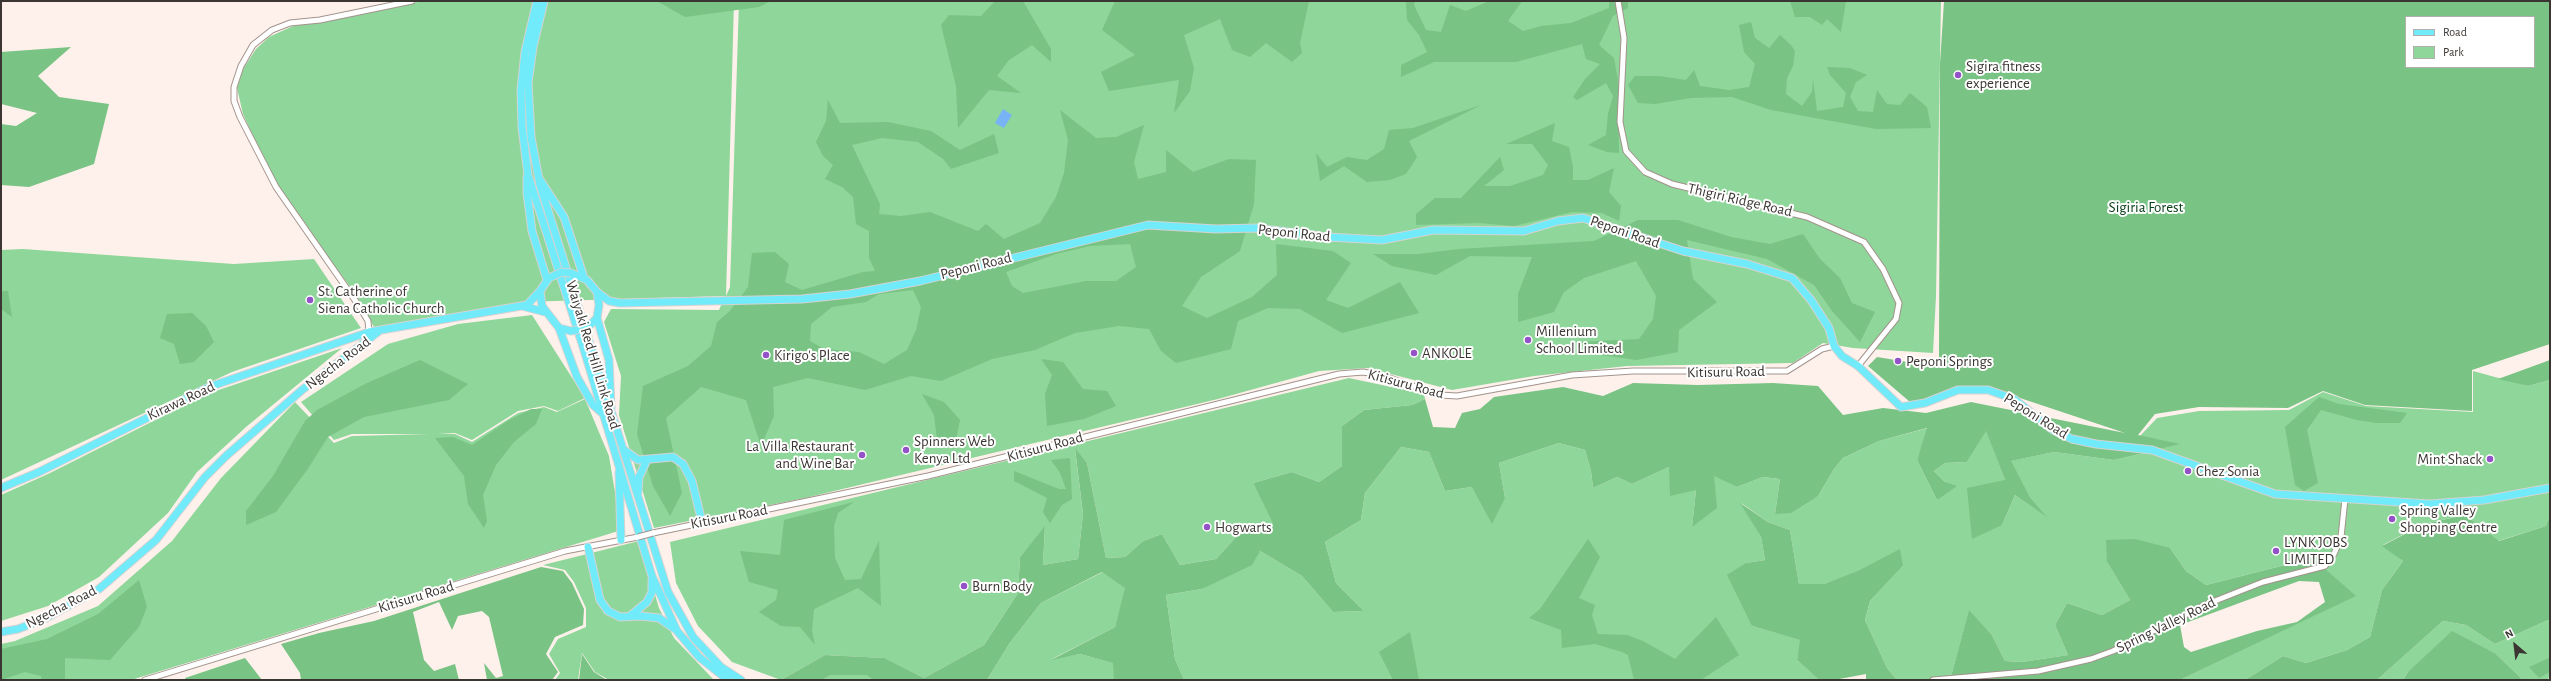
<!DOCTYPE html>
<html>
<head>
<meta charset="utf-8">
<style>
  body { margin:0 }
  #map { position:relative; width:2551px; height:681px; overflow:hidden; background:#fef1eb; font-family:"Alegreya Sans",sans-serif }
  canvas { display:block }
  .frame { position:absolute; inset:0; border:2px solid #3c3633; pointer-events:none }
  .legend { position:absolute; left:2405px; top:16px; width:130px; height:52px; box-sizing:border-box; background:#fff; border:1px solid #b1afad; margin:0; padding:5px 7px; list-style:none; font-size:12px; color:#3c3633 }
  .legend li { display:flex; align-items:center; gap:8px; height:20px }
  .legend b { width:20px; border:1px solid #b1afad }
  .north { position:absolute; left:2495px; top:625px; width:40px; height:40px; -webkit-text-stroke:3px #fff; paint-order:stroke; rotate:332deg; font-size:11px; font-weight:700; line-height:16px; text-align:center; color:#3c3633 }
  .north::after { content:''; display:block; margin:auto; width:14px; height:18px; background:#3c3633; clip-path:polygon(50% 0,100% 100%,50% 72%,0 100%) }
</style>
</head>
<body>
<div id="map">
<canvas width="2551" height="681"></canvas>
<div class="frame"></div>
<ul class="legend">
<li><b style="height:5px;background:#71ebfa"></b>Road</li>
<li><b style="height:11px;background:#8ed699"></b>Park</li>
</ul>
<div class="north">N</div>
</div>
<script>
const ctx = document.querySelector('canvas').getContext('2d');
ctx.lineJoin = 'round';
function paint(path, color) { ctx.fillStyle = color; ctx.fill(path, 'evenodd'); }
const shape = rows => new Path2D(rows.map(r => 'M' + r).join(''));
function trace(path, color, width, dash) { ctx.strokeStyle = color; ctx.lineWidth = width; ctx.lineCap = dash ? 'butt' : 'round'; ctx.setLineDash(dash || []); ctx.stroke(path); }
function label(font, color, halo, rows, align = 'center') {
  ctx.font = font + ' "Alegreya Sans",sans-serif'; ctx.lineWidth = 4; ctx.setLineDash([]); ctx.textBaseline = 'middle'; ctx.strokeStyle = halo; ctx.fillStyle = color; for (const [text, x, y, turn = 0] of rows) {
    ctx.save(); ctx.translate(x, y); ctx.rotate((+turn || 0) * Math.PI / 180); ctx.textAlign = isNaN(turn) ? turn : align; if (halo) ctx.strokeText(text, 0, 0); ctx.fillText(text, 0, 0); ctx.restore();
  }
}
const green = shape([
  [423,1,734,1,726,296,730,287,739,1,1941,1,1936,296,1933,353,1853,348,1823,343,1793,363,1627,366,1534,376,1452,390,1368,368,1319,371,1218,399,805,498,654,528,619,415,621,376,604,322,611,309,719,310,725,296,522,302,375,329,357,296,276,187,243,114,237,88,243,69,256,49,269,37,293,26],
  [23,249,234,264,314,259,361,328,232,372,1,480,1,250],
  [532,315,585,398,558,411,544,406,518,411,472,440,455,433,438,434,455,434,472,442,518,413,544,407,557,412,585,399,609,456,617,504,625,529,131,680,1,680,1,644,15,641,98,606,172,541,221,478,295,402,334,443,352,436,430,434,352,434,334,440,301,402,388,344,458,324],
  [342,348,246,427,197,472,168,513,99,577,48,606,1,621,1,495,48,474,207,394],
  [2473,371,2528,386,2550,380,2550,514,2546,526,2498,541,2465,515,2423,524,2383,545,2403,561,2382,590,2370,637,2347,650,2306,663,2283,656,2245,680,2180,680,2355,596,2313,558,2206,585,2186,571,2170,548,2107,562,2130,600,2102,615,2067,603,2055,625,2068,655,2022,662,2005,661,1992,635,1969,611,1950,680,1897,680,1887,668,1865,620,1870,601,1903,566,1858,572,1824,584,1799,584,1790,530,1768,522,1741,503,1761,537,1765,560,1746,563,1752,626,1801,640,1797,660,1819,680,1184,680,1175,659,1166,595,1202,589,1260,551,1302,576,1333,612,1364,611,1336,583,1325,542,1361,520,1365,493,1401,447,1429,452,1445,491,1472,487,1505,498,1499,463,1559,443,1585,450,1591,471,1593,488,1617,477,1632,484,1669,467,1696,490,1692,527,1714,475,1737,487,1763,477,1780,479,1775,514,1818,496,1834,469,1843,458,1879,441,1928,428,1917,460,1937,500,1945,482,1934,471,1945,463,1967,462,1986,430,2005,480,2002,525,2015,495,2047,517,2030,497,2010,461,2054,452,2114,460,2180,444,2140,436,2157,418,2199,411,2289,410,2323,392,2366,406,2473,412],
  [1349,378,1424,394,1425,399,1412,405,1364,410,1342,426,1342,466,1319,482,1292,472,1253,483,1274,523,1238,535,1216,559,1180,565,1162,534,1143,541,1125,557,1106,558,1087,463,1075,449,1083,514,1078,559,1043,565,1045,527,1020,557,1018,593,984,645,924,678,883,658,825,655,781,680,732,662,698,626,676,583,670,542],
  [639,541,659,608,674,638,714,680,609,680,595,672,582,653,578,680,555,680,560,673,549,654,558,639,586,627,586,608,574,582,565,570,543,565],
  [1103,572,1126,588,1115,627,1052,659,1080,654,1114,663,1114,680,987,680,1009,644,1041,603],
  [2548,620,2550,622,2550,657,2530,667,2539,677,2550,672,2548,680,2523,680,2496,654,2408,672,2403,680,2377,680,2443,621,2466,625,2495,644],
  [831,675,866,675,873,680,822,680]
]);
const forest = shape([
  [657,1,771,1,759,7,685,17],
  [995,1,1023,1,1051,49,1051,62,1032,45,1009,60,997,76,1021,93,989,90,958,128,956,86,941,25,949,15,981,16],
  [1115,1,1309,1,1300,43,1302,53,1292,62,1266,43,1250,57,1232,50,1220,19,1184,35,1194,68,1190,91,1174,113,1179,80,1109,91,1101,72,1135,55,1102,30],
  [1406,1,1415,1,1414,5,1426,30,1441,32,1450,5,1466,11,1489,1,1522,1,1508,21,1523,31,1541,26,1571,23,1609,8,1609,1,1628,1,1628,8,1613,16,1599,45,1614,58,1618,80,1619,153,1607,152,1588,145,1606,135,1608,114,1613,96,1606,83,1577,100,1573,97,1585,79,1600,64,1586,59,1582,44,1516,62,1434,62,1401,77,1401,65,1427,52,1419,35,1407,20],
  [1790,1,1846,1,1841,32,1827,19,1822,25,1810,17,1795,17],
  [1944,1,2550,1,2550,344,2472,370,2472,411,2365,405,2323,391,2288,408,2199,407,2155,414,2138,435,2181,444,2114,460,2054,452,2011,461,2030,497,2048,518,2015,495,2002,525,1972,539,1967,488,2005,480,1986,431,1967,462,1945,463,1934,471,1945,482,1957,486,1937,500,1917,460,1927,428,1879,441,1843,458,1834,469,1818,496,1791,513,1775,514,1780,479,1763,477,1737,487,1714,476,1717,508,1692,527,1696,490,1670,496,1669,467,1632,484,1617,477,1593,488,1591,471,1585,450,1559,443,1499,463,1505,498,1492,524,1472,487,1445,491,1429,452,1401,447,1365,493,1361,520,1325,542,1336,583,1364,611,1333,612,1302,576,1260,551,1252,565,1202,589,1166,595,1175,659,1184,680,1114,680,1113,663,1080,654,1051,660,1115,627,1125,588,1102,572,1041,603,1009,644,987,680,873,680,866,675,831,675,822,680,781,680,825,655,884,658,924,678,984,645,1018,593,1020,557,1045,526,1043,565,1078,559,1083,514,1075,448,1087,463,1106,558,1125,557,1143,541,1162,534,1180,565,1216,559,1238,535,1273,523,1253,483,1292,472,1319,482,1342,466,1342,426,1364,410,1412,405,1425,399,1433,427,1455,428,1462,413,1480,409,1494,397,1563,387,1603,396,1633,383,1698,385,1773,383,1818,386,1843,415,1883,408,1926,413,1971,402,2125,433,1987,387,1910,402,1868,366,1877,357,1914,363,1939,357,1940,64],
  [2406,17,2534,17,2534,67,2406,67],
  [1751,22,1755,38,1769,48,1780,35,1791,45,1795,51,1793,66,1787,78,1786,94,1802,106,1812,92,1813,79,1817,111,1843,107,1846,93,1830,75,1827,67,1850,68,1867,75,1856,82,1850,97,1858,111,1873,112,1877,90,1887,104,1900,105,1910,93,1927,107,1931,128,1876,129,1771,110,1732,97,1691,98,1655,104,1638,103,1628,85,1635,76,1659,76,1686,80,1694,70,1700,86,1729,90,1749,87,1755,64,1744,52,1739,25],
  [71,47,38,76,59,97,109,104,94,164,29,187,1,185,1,124,16,126,37,113,1,104,1,52],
  [828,100,840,123,888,122,931,131,960,150,994,134,999,153,951,169,943,159,918,142,882,138,852,145,880,204,879,214,901,216,930,212,978,231,986,224,1004,239,1040,223,1056,197,1064,173,1068,140,1060,110,1096,138,1116,137,1144,125,1134,162,1138,179,1166,172,1166,150,1193,172,1229,159,1256,160,1254,204,1240,251,1201,277,1182,306,1207,318,1252,297,1277,275,1276,244,1333,251,1351,263,1326,300,1348,308,1400,282,1419,313,1342,333,1300,309,1268,308,1238,321,1231,349,1176,363,1161,351,1149,329,1119,326,1075,333,1035,350,992,359,941,381,911,376,865,390,808,378,773,387,774,416,761,446,746,400,701,387,666,418,682,493,670,516,653,486,637,434,643,386,688,366,711,346,717,322,729,312,748,287,752,253,775,252,789,264,785,282,802,290,863,272,875,271,869,258,869,231,856,224,853,197,842,187,825,179,833,165,823,156,816,142,826,121],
  [1130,244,1136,267,1116,281,1086,281,1023,293,1012,286,1006,272,1056,254,1090,246],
  [913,290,921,307,916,330,907,350,884,364,859,352,824,349,810,341,811,324,832,307,866,302,879,294],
  [1481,105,1409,141,1417,157,1406,174,1390,180,1367,182,1344,166,1320,181,1316,153,1327,167,1347,157,1367,160,1384,149,1389,130,1413,128],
  [1555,123,1552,141,1569,147,1573,167,1573,180,1588,180,1614,168,1609,192,1621,206,1619,221,1602,213,1572,212,1514,226,1479,223,1416,225,1416,214,1435,198,1461,198,1500,157,1504,170,1484,186,1510,186,1543,175,1548,165,1532,144,1506,144],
  [1638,220,1678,220,1731,237,1770,244,1803,234,1820,259,1840,278,1852,303,1875,312,1860,342,1832,311,1814,285,1767,259,1687,240,1693,279,1717,302,1679,330,1678,352,1637,360,1593,354,1579,342,1639,339,1653,319,1656,296,1636,261,1584,278,1564,292,1554,312,1518,322,1518,294,1532,257,1470,256,1436,275,1392,266,1373,254,1418,254,1459,249,1594,241],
  [1,291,8,291,12,317,1,309],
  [192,313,206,326,214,342,194,362,180,364,174,344,160,338,167,314],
  [1041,359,1063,362,1083,389,1107,391,1116,406,1084,419,1047,426,1045,394,1052,375],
  [420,360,468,384,449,400,364,417,328,437,307,470,276,512,246,525,246,511,273,476,305,421,317,410,367,383],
  [2550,360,2550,380,2528,386,2498,379],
  [922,394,944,402,960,420,954,449,937,440,934,415],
  [2319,397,2339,404,2407,413,2400,423,2377,423,2357,420,2321,410,2307,430,2318,483,2304,491,2295,485,2285,427],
  [531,409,542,409,536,424,514,442,496,465,483,495,487,521,484,528,468,504,464,476,435,438,453,437,472,445,509,420],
  [1070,458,1072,499,1062,505,1050,523,1043,512,1047,498,1014,481,1014,471,1059,489,1066,489,1060,473,1051,460],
  [854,502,838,513,834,526,835,558,845,580,861,579,879,541,881,606,858,588,814,609,812,631,815,645,800,627,781,626,759,612,776,600,778,590,749,582,740,551,780,555,784,520],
  [1740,503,1768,522,1790,530,1799,584,1824,584,1858,571,1900,549,1903,566,1870,601,1865,620,1887,668,1897,680,1866,680,1866,674,1834,680,1819,680,1797,660,1800,640,1752,626,1727,575,1746,563,1765,560,1761,537],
  [2550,514,2550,622,2548,620,2495,644,2466,625,2443,621,2377,680,2245,680,2283,656,2306,663,2347,650,2370,637,2382,590,2403,561,2382,546,2424,524,2465,515,2499,541,2546,526],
  [1588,539,1600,557,1579,598,1595,605,1592,615,1598,634,1627,635,1643,641,1675,659,1716,617,1739,655,1701,680,1634,680,1628,655,1622,652,1595,644,1562,648,1561,630,1529,618,1540,609],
  [2135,539,2170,548,2186,571,2206,585,2313,558,2356,596,2180,680,1950,680,1969,610,1992,635,2005,661,2022,662,2068,655,2055,625,2067,603,2102,615,2130,600,2107,562,2106,540],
  [2299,581,2319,582,2325,602,2297,622,2257,631,2191,652,2184,647,2180,625],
  [541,567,563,571,572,583,584,609,583,625,555,637,546,654,558,672,552,680,487,680,484,663,496,678,503,676,489,617,482,611,458,616,452,630,439,602,413,612,424,660,434,671,455,664,459,680,301,680,300,673,281,644,319,633,374,621],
  [139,580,147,607,139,627,110,660,65,658,65,680,42,680,41,676,25,672,1,680,1,649,47,639,98,614],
  [2452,631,2496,654,2523,680,2403,680,2408,672],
  [1410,632,1419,680,1393,680,1379,652],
  [582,654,594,672,607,680,579,680],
  [2550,657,2550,672,2539,678,2529,667],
  [245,658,262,680,186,680,185,678]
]);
const water = shape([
  [1003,109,1012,115,1004,128,995,123]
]);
const minor = shape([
  [1618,1,1624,38,1620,122,1626,151,1645,172,1672,184,1807,217,1864,242,1883,269,1899,303,1896,319,1858,366],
  [369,332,368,321,359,306,276,187,240,117,234,101,234,87,241,66,253,45,272,30,290,23,320,20,412,1],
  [653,533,928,476,1339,374,1363,372,1381,375,1440,395,1457,396,1572,375,1633,371,1787,371,1822,349,1834,346],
  [145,680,565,551,638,537],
  [1933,680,2038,671,2091,659,2113,651,2205,605,2235,593,2263,582,2325,566,2334,554,2341,537,2345,499]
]);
const major = shape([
  [537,1,525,52,521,90,522,127,528,175,584,350,652,576,677,631,699,657,728,680],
  [544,1,533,47,528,83,531,137,540,185,668,592,693,637,721,667,741,680],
  [527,177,527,193,532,231,547,280],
  [540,180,564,217,584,278],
  [571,273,587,280,597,292,599,305,597,318,587,328],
  [549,278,540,291,542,306,559,328,571,331],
  [597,292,609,301,620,303,802,299,850,294,920,281,1148,225,1216,229,1256,228,1327,237,1382,240,1433,230,1524,231,1558,221,1583,218,1683,251,1747,264,1792,278,1811,300,1829,328,1834,346,1842,356,1858,366,1901,407,1925,403,1958,390,1988,390,2014,399,2053,430,2072,439,2096,444,2152,450,2275,494,2430,504,2484,500,2550,488],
  [522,306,545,312],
  [597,318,609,360,611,408],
  [559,328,577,377,593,405,603,414],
  [623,449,638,460,673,457,683,464,692,481,702,522],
  [619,472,621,540],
  [1,488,39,472,209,387,369,332,527,305,540,291],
  [638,492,639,477,647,460],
  [588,547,600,600,608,611,620,617,641,616,659,618,675,629],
  [630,616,647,602,652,592,652,580],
  [1,632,18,629,46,618,99,589,156,540,205,477,226,456,302,390,378,332]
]);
const minorBridge = shape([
  [638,537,653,533]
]);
const majorBridge = shape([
  [551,277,562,272,571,273],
  [571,331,587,328]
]);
const markers = [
  [1958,75,4,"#9352c7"],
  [310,300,4,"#9352c7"],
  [1528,340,4,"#9352c7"],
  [1414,353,4,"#9352c7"],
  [766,355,4,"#9352c7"],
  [1898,361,4,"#9352c7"],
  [906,450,4,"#9352c7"],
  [862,455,4,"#9352c7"],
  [2490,459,4,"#9352c7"],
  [2188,471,4,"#9352c7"],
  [2392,519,4,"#9352c7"],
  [1207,527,4,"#9352c7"],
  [2276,551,4,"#9352c7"],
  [964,586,4,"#9352c7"]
];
const poiNames = [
  ["Sigira fitness",1966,66],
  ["experience",1966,83],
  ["St. Catherine of",318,291],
  ["Siena Catholic Church",318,308],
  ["Millenium",1536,331],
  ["School Limited",1536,348],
  ["ANKOLE",1422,353],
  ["Kirigo's Place",774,355],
  ["Peponi Springs",1906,361],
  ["Spinners Web",914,441],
  ["Kenya Ltd",914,458],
  ["La Villa Restaurant",854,446,"right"],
  ["and Wine Bar",854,463,"right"],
  ["Mint Shack",2482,459,"right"],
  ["Chez Sonia",2196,471],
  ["Spring Valley",2400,510],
  ["Shopping Centre",2400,527],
  ["Hogwarts",1215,527],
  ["LYNK JOBS",2284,542],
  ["LIMITED",2284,559],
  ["Burn Body",972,586]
];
const streetNames = [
  ["Thigiri Ridge Road",1740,200,13],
  ["Peponi Road",1625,232,19],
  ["Peponi Road",1294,233,6],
  ["Peponi Road",976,266,-14],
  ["Waiyaki Red Hill Link Road",593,355,73],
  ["Ngecha Road",338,363,-37],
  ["Kitisuru Road",1726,372,-1],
  ["Kitisuru Road",1406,384,15],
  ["Kirawa Road",181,401,-25],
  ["Peponi Road",2036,416,32],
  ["Kitisuru Road",1045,447,-15],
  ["Kitisuru Road",729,517,-11],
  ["Kitisuru Road",416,597,-17],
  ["Ngecha Road",61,607,-27],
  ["Spring Valley Road",2166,625,-26]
];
const parkNames = [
  ["Sigiria Forest",2146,207]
];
paint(green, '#8ed699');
paint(forest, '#79c384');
paint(water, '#78b3f6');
trace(minor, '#a3938d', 7);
trace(major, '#d4d3d2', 9);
trace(minor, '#fff', 5);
trace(major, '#71ebfa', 7);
trace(minorBridge, '#a3938d', 7, []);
trace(majorBridge, '#d4d3d2', 9, []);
trace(minorBridge, '#fff', 5);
trace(majorBridge, '#71ebfa', 7);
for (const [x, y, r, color] of markers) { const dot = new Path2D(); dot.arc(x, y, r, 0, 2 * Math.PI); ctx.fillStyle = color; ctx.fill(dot); trace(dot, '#fff', 1.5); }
label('15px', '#3c3633', '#fff', poiNames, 'left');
label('15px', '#3c3633', '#fff', streetNames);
label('15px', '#094119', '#fff', parkNames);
</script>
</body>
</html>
